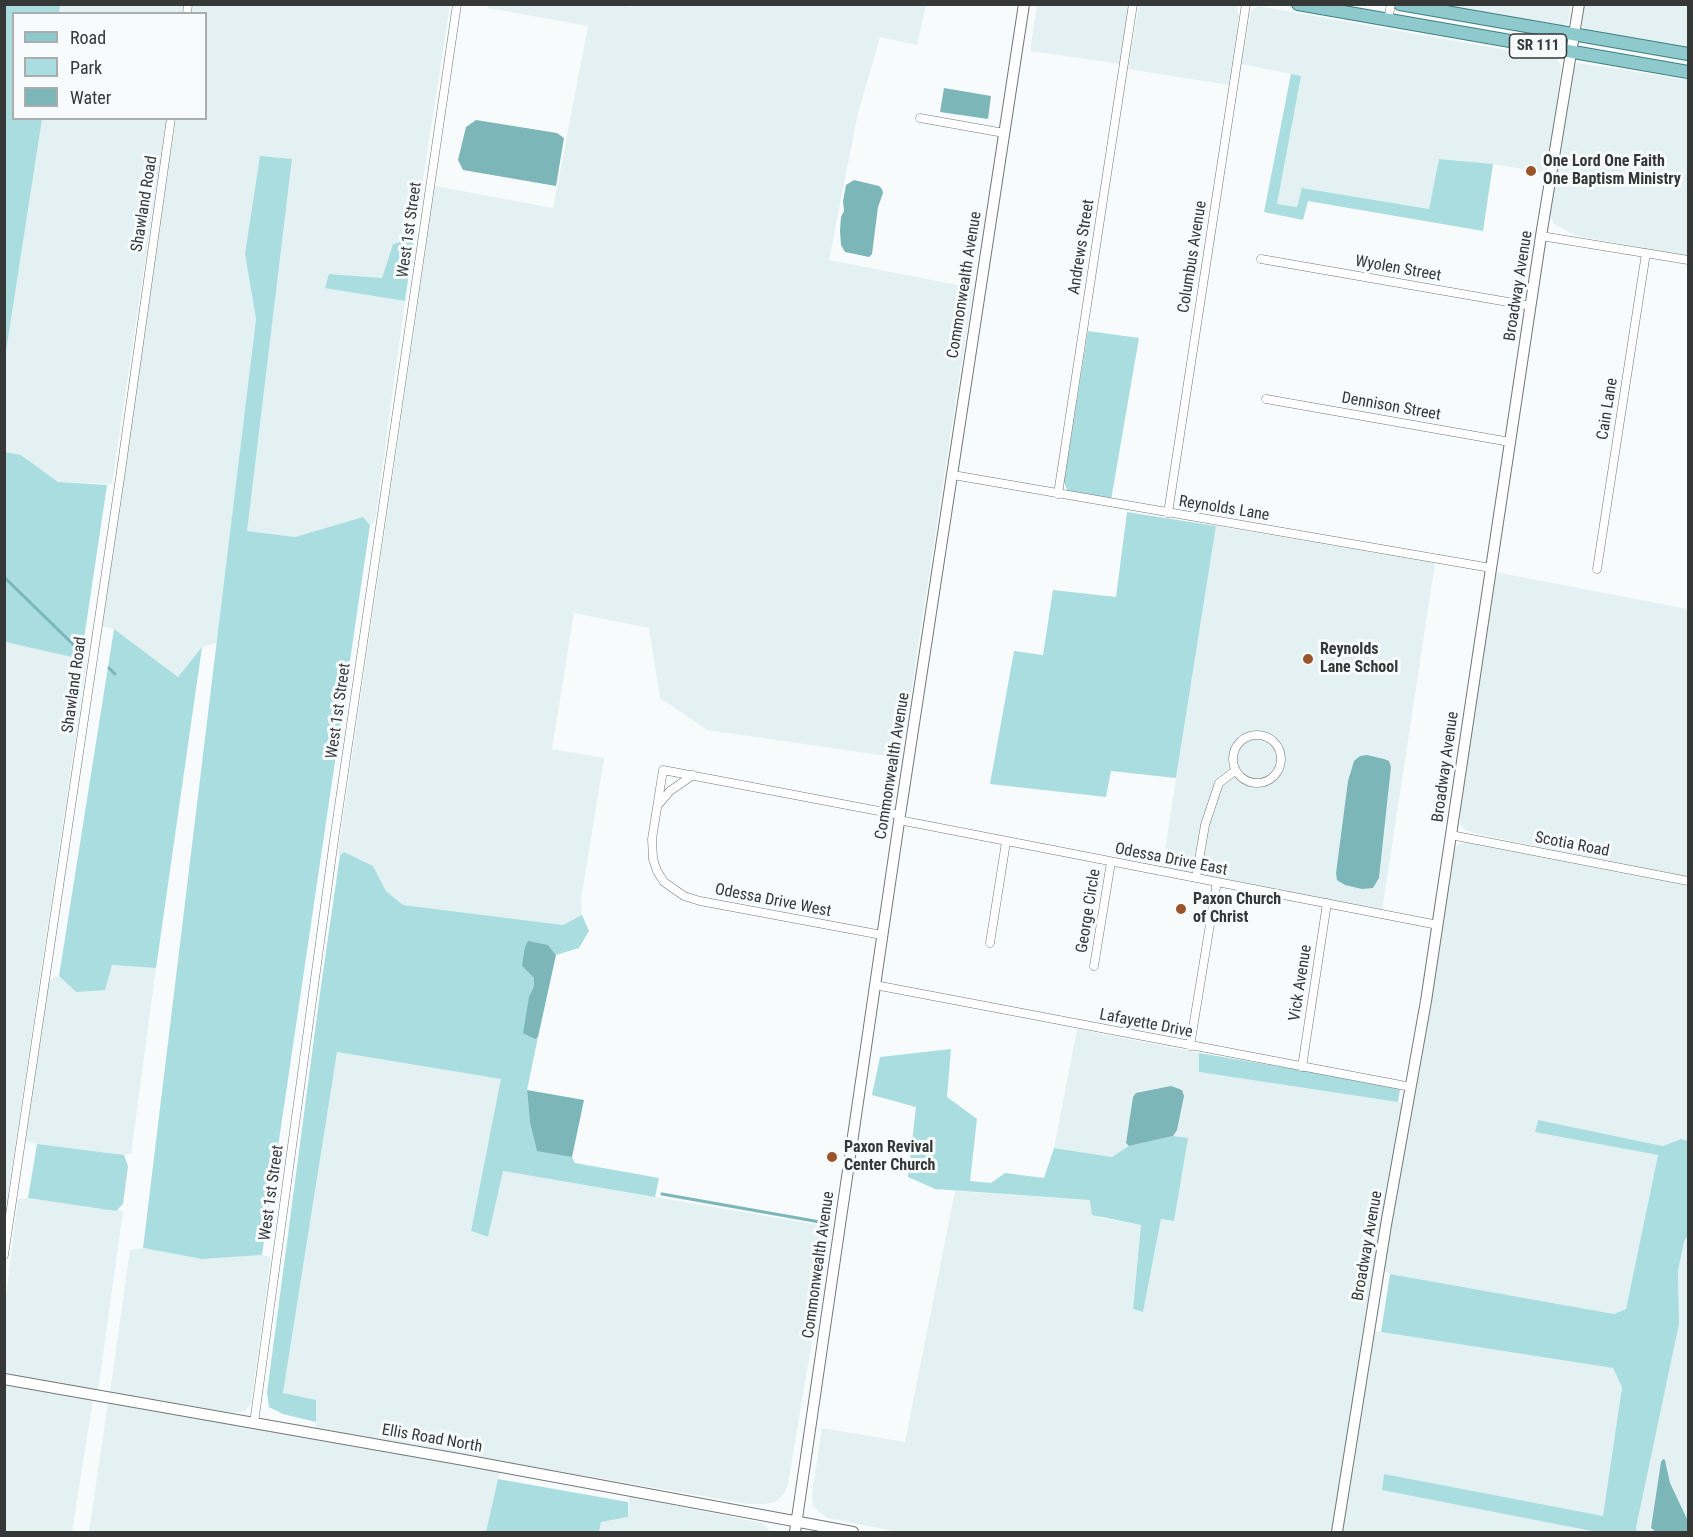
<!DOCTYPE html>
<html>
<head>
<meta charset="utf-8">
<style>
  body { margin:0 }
  #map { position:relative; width:1693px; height:1537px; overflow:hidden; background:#f7fbfb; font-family:"Roboto Condensed",sans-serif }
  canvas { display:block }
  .frame { position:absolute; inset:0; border:6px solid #363737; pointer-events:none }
  .legend { position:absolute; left:12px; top:12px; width:195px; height:108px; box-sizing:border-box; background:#f7fbfb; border:2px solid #aaadad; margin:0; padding:8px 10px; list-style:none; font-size:18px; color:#363737 }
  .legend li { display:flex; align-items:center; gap:12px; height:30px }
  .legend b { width:30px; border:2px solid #aaadad }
</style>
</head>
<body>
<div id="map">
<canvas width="1693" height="1537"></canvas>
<div class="frame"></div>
<ul class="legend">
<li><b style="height:8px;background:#8ecacd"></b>Road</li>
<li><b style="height:16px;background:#aadde0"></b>Park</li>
<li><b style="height:16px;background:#7cb6b9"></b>Water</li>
</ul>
</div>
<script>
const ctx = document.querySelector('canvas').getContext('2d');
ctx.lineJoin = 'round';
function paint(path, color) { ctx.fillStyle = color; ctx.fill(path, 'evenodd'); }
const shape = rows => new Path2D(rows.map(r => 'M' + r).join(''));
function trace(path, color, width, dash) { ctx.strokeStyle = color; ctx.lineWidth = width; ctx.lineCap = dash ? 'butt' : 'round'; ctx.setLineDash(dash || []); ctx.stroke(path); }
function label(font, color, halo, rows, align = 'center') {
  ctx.font = font + ' "Roboto Condensed",sans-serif'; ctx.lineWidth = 6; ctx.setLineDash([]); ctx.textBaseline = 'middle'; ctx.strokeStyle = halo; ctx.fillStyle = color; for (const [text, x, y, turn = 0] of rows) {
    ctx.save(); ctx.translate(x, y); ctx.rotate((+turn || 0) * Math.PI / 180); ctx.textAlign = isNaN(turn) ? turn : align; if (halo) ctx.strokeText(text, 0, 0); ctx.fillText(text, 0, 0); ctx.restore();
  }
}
const built = shape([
  [617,4,632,7,637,4,926,5,917,45,880,37,858,113,829,260,973,288,901,758,707,730,660,698,649,628,574,613,552,749,604,758,581,900,582,915,563,925,403,905,386,891,373,866,344,852,340,855,338,853,435,186,553,208,588,26,488,8,489,5],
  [1236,4,1239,16,1229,85,1128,69,1139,5],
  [60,5,60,4,183,5,182,13,59,13],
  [193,5,450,5,414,238,393,244,382,278,329,274,325,287,405,301,375,521,370,525,363,517,295,537,246,531,292,160,245,254,256,319,217,643,202,647,178,677,114,629,102,626,176,119,206,118,206,14,192,13],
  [1037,5,1129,5,1121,64,1030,51],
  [1438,5,1571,5,1568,23,1560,26],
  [1584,5,1688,5,1688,47,1587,31,1582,26],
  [1258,6,1557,59,1561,65,1561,70,1547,173,1493,164,1440,159,1429,209,1303,188,1297,207,1277,204,1301,76,1241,64,1251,11],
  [1578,63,1688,80,1688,256,1577,236,1554,224,1550,216,1551,208,1574,68],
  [42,119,166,119,112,484,58,482,21,455,5,452,5,358],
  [1216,526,1435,563,1382,911,1162,868],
  [1354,761,1391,767,1379,878,1373,888,1336,873,1348,781],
  [1495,572,1688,609,1688,877,1482,835,1465,830,1461,825,1459,811],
  [5,642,87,660,5,1214,4,642],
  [1463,842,1688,886,1688,1141,1681,1139,1663,1146,1538,1120,1535,1131,1658,1155,1626,1309,1614,1314,1390,1274,1384,1271,1430,1008,1453,854,1457,846],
  [111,965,156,968,131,1154,124,1155,37,1144,26,1141,49,980,59,976,76,992],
  [1077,1029,1199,1053,1200,1072,1405,1103,1366,1320,1332,1532,897,1532,828,1518,819,1512,813,1505,812,1495,822,1428,905,1442,955,1191,1091,1200,1101,1218,1141,1225,1133,1308,1143,1312,1161,1219,1173,1221,1187,1138,1173,1136,1177,1130,1136,1093,1133,1097,1126,1142,1129,1146,1112,1157,1054,1148],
  [337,1052,502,1079,471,1231,488,1237,502,1171,831,1227,788,1484,784,1494,775,1502,765,1504,748,1504,316,1429,316,1400,283,1393],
  [28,1198,123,1211,98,1391,12,1375,5,1371,5,1305,18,1199],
  [1688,1235,1688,1521,1670,1483,1665,1460,1651,1528,1656,1532,1637,1532,1636,1528,1679,1324,1678,1271,1684,1242],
  [143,1248,202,1259,262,1255,271,1257,251,1404,246,1410,240,1412,225,1413,110,1392,130,1250],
  [1375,1331,1613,1368,1622,1386,1603,1517,1384,1474,1382,1489,1597,1532,1342,1532],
  [4,1384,93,1399,72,1532,5,1532],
  [108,1402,500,1471,486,1532,89,1532],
  [629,1496,762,1523,771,1532,599,1532,601,1522,628,1517]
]);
const green = shape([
  [5,4,60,5,59,13,14,14,14,118,42,119,5,358],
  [1291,74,1301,76,1277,204,1297,207,1302,188,1429,209,1439,159,1493,164,1483,231,1308,201,1303,220,1264,212],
  [260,156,292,159,247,531,295,537,363,517,370,525,262,1255,202,1259,143,1248,256,319,245,254],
  [414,238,405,301,325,288,329,274,382,278,393,244],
  [1088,331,1139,338,1111,500,1068,493,1064,482],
  [5,452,21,455,58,482,107,485,81,659,5,642],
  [1127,512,1216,526,1176,778,1111,771,1106,797,990,784,1014,651,1043,655,1053,590,1116,597],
  [114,629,178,677,202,647,156,968,112,965,105,990,76,992,59,976],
  [344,852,373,866,386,891,403,905,563,925,582,915,589,931,579,948,556,955,548,945,522,966,534,978,534,986,529,997,535,1039,538,1037,527,1090,530,1123,537,1150,572,1157,575,1163,659,1178,655,1197,503,1171,488,1237,471,1231,501,1079,337,1052,283,1393,316,1400,316,1422,283,1414,269,1407,267,1393,320,993,340,855],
  [951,1049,947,1097,977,1119,970,1181,991,1183,1005,1173,1044,1178,1054,1148,1112,1157,1129,1146,1173,1136,1188,1138,1174,1221,1161,1219,1143,1312,1133,1309,1141,1225,1092,1215,1090,1200,935,1189,908,1177,916,1107,872,1095,880,1057],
  [1199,1053,1395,1086,1400,1090,1398,1102,1199,1072],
  [1538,1120,1663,1146,1681,1139,1688,1141,1688,1235,1684,1242,1678,1271,1679,1324,1636,1528,1637,1532,1597,1532,1382,1490,1384,1474,1603,1516,1622,1387,1613,1368,1381,1332,1390,1274,1614,1314,1626,1309,1658,1155,1535,1132],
  [37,1144,124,1155,128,1166,123,1204,116,1211,28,1198],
  [498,1479,628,1502,628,1517,601,1522,599,1532,486,1532]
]);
const water = shape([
  [944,88,991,96,988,119,940,112],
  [476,120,557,133,564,138,556,186,463,170,458,160,466,127],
  [854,180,879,186,882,189,883,193,878,207,872,254,869,257,845,252,841,245,840,231,841,217,844,211,843,201,846,185],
  [1367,755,1384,759,1389,761,1391,767,1379,878,1373,888,1362,889,1345,885,1337,880,1336,873,1348,781,1354,761,1360,756],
  [528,941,548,945,556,955,538,1037,535,1039,523,1033,529,997,534,986,534,978,522,966,525,947],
  [1171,1086,1182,1090,1184,1096,1177,1130,1173,1136,1129,1146,1126,1143,1133,1097,1136,1093],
  [527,1090,584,1100,572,1157,537,1151,530,1123],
  [1663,1459,1665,1460,1670,1483,1688,1521,1688,1532,1656,1532,1651,1528,1661,1462]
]);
const stream = shape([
  [4,577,82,653],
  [109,668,115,674],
  [662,1194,820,1222]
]);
const street = shape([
  [187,14,188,4],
  [1388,20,1391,4],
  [920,118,1004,133],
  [1541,236,1688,260],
  [1261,259,1531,306],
  [1266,399,1510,442],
  [953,475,1491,568],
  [1058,494,1133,4],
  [1168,513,1246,4],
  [1597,569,1646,253],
  '1233 759a24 24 0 1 1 48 0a24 24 0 1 1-48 0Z',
  [658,805,670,791,693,775],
  [899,820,1438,925],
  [1451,835,1688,881],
  [1196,878,1205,825,1219,783,1235,771],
  [882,935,700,901,684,896,664,882,657,871,653,859,652,839,663,770,900,815],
  [990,943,1006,842],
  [1094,966,1111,862],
  [875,985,1411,1087],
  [1190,1046,1217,882],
  [1302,1067,1327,903],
  [4,1255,120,478,171,118],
  [254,1423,334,840,457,4]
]);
const secondary = shape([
  [4,1379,464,1460,853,1532],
  [795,1532,900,815,1024,4],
  [1337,1532,1386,1225,1426,1001,1541,236,1579,4]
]);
const primary = shape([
  [1298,4,1688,72],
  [1400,4,1688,54]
]);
const markers = [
  [1531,171,6,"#995429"],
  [1308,659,6,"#995429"],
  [1181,909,6,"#995429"],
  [832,1157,6,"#995429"]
];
const shields = [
  [1538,46,57]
];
const shieldNames = [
  ["SR 111",1538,46]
];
const poiNames = [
  ["One Lord One Faith",1543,162],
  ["One Baptism Ministry",1543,180],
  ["Reynolds",1320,650],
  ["Lane School",1320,668],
  ["Paxon Church",1193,900],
  ["of Christ",1193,918],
  ["Paxon Revival",844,1148],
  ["Center Church",844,1166]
];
const streetNames = [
  ["Shawland Road",145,204,-81],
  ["West 1st Street",410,230,-82],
  ["Andrews Street",1082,247,-81],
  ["Columbus Avenue",1193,257,-81],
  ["Wyolen Street",1398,269,10],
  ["Commonwealth Avenue",965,285,-81],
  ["Broadway Avenue",1519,286,-81],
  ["Dennison Street",1391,407,10],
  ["Cain Lane",1608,409,-81],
  ["Reynolds Lane",1224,509,9],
  ["Shawland Road",75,685,-82],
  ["West 1st Street",339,711,-82],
  ["Commonwealth Avenue",893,766,-81],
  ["Broadway Avenue",1446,767,-82],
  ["Scotia Road",1572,845,11],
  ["Odessa Drive East",1171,860,11],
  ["Odessa Drive West",773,901,11],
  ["George Circle",1089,911,-81],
  ["Vick Avenue",1301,983,-81],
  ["Lafayette Drive",1146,1024,11],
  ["West 1st Street",272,1193,-82],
  ["Broadway Avenue",1368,1246,-80],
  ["Commonwealth Avenue",819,1265,-82],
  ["Ellis Road North",432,1439,10]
];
paint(built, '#e4f1f2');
paint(green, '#aadde0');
paint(water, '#7cb6b9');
trace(stream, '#7cb6b9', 3);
trace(street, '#737777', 9);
trace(secondary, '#737777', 12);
trace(primary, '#3e7f82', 14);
trace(street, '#fff', 8);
trace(secondary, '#fff', 10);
trace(primary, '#8ecacd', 12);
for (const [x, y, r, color] of markers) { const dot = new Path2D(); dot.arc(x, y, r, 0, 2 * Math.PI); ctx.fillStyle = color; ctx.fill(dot); trace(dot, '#f7fbfb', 2); }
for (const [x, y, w] of shields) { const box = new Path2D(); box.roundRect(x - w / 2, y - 12, w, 24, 4.5); ctx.fillStyle = '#f7fbfb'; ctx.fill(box); trace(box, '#363737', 1.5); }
label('bold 15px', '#363737', null, shieldNames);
label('bold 16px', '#363737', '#f7fbfb', poiNames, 'left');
label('16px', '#363737', '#f7fbfb', streetNames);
</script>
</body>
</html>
